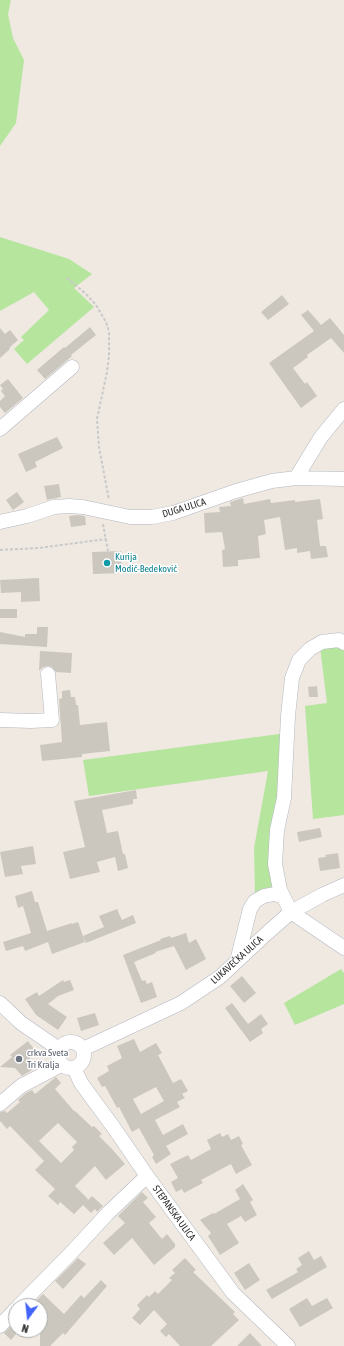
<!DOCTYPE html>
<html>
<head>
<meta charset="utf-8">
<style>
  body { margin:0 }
  #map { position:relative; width:344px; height:1346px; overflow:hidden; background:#efe9e1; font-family:"Asap Condensed",sans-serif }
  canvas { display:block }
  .north { position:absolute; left:8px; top:1298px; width:40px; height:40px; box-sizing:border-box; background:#fff; border:1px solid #ababab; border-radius:50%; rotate:195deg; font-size:11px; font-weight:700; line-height:16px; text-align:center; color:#2e2e2e }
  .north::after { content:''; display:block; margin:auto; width:14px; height:18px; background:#4264fb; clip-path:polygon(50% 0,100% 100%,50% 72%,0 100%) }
</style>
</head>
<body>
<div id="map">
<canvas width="344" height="1346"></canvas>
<div class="north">N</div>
</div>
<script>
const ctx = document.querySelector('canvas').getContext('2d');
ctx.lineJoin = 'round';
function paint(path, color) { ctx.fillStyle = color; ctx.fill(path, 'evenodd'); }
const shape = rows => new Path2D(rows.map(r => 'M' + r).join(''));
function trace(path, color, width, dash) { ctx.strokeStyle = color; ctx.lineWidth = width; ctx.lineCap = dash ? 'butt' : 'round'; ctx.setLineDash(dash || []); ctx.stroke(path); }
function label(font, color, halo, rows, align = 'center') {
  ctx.font = font + ' "Asap Condensed",sans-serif'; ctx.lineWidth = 3; ctx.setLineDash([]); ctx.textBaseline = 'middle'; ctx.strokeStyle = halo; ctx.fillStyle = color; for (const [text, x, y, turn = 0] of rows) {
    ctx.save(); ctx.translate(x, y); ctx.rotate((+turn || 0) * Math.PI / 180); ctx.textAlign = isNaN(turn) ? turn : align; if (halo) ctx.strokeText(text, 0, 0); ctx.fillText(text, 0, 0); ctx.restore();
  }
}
const green = shape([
  [0,0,11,0,8,14,13,38,24,60,16,123,0,146],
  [0,237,69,259,92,274,74,288,94,307,27,364,14,349,24,340,21,337,49,310,34,292,0,311],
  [344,643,344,815,313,819,305,706,327,703,320,647],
  [287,733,276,891,255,897,254,848,268,771,89,796,83,760],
  [341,969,344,973,344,1004,295,1025,284,1003]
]);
const building = shape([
  [282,295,289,304,268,320,261,312],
  [308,310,321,325,330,318,344,335,344,353,331,338,307,355,308,357,293,368,305,384,307,382,317,396,301,408,269,363,314,331,301,315],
  [90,327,96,335,71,355,72,356,45,379,37,370,64,347,65,348],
  [0,328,5,334,10,330,18,340,9,348,10,349,0,358],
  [8,379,23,398,5,413,0,407,0,401,5,396,1,391,3,389,0,385],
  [57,437,63,448,35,462,37,467,26,472,18,454],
  [59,484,61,497,47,500,44,486],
  [17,492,24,502,13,510,6,500],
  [243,498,244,504,270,499,271,503,295,500,295,502,320,499,323,519,317,520,320,546,326,546,328,557,311,559,310,551,297,553,297,548,285,550,280,517,264,520,266,534,258,536,260,558,238,560,238,566,223,567,222,550,225,549,222,532,205,533,204,513,220,512,219,507,231,506,230,502],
  [77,515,85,516,86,525,71,527,69,516],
  [121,551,122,573,93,574,92,552],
  [39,578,40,601,21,602,21,592,1,593,0,580],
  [0,609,17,609,17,618,0,618],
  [37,627,48,627,47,647,0,644,0,632,25,637,25,634,37,634],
  [40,651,72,653,71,673,56,672,52,667,48,666,43,667,39,671],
  [317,686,318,697,309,697,308,687],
  [70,690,71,697,75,697,76,705,78,705,80,725,107,722,110,751,82,754,82,757,42,761,40,745,62,742,59,699,62,698,62,691],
  [136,790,137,799,133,799,133,804,102,810,107,833,118,831,123,854,125,854,128,868,118,871,115,857,97,862,100,872,70,879,63,852,85,847,74,801],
  [320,828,322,837,299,842,297,832],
  [33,846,36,864,21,866,23,874,5,877,0,852],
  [338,853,340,868,320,871,318,858,326,857,325,855],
  [32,891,35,902,38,902,47,931,72,923,72,924,78,922,85,942,52,954,48,942,25,951,23,946,6,951,3,942,31,933,23,906,18,908,15,896],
  [117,909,122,920,133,915,136,923,86,943,83,936,104,927,99,916],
  [186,933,189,943,196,939,206,959,186,970,174,946,155,952,156,953,134,962,142,981,145,980,147,984,152,982,157,997,141,1003,123,955,161,940,160,939,170,936,171,938],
  [242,976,256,993,244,1003,230,986],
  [63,980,64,982,70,980,74,990,58,996,48,1004,67,1017,58,1030,36,1015,25,999,37,992,39,996],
  [232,1003,248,1024,261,1014,268,1024,261,1029,263,1033,250,1042,225,1008],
  [95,1013,99,1025,81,1031,77,1018],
  [134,1039,140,1052,156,1043,162,1053,158,1055,173,1083,181,1079,188,1091,182,1094,185,1098,177,1102,180,1107,155,1120,163,1135,183,1124,188,1134,166,1146,171,1154,156,1164,152,1157,154,1155,139,1128,132,1132,119,1107,117,1108,105,1086,102,1087,97,1078,109,1071,107,1066,122,1058,117,1046],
  [156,1087,164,1101,141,1114,133,1099],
  [28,1041,37,1053,26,1062,32,1070,22,1076,15,1068,0,1067,12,1057,10,1055],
  [56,1077,61,1083,55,1089,74,1111,75,1111,92,1127,94,1126,102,1134,99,1136,112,1149,125,1164,106,1180,95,1166,75,1186,88,1199,87,1201,92,1196,103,1206,97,1212,95,1209,91,1213,83,1205,74,1214,60,1202,58,1205,48,1196,55,1189,35,1170,44,1161,10,1126,7,1129,0,1121,0,1112,5,1111,7,1113,20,1102,18,1100,26,1093,32,1090,35,1094],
  [58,1123,77,1142,72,1147,74,1150,61,1163,39,1141],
  [220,1133,222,1137,228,1134,231,1140,239,1136,243,1144,241,1145,252,1165,236,1174,231,1164,201,1180,203,1183,184,1193,182,1189,176,1192,171,1182,178,1178,170,1164,188,1155,191,1160,211,1149,207,1140],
  [243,1184,253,1200,250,1202,257,1215,245,1222,241,1216,227,1224,239,1243,220,1255,208,1236,211,1233,200,1220,213,1213,214,1214,240,1199,235,1190],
  [142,1192,148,1198,143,1202,156,1217,149,1223,162,1239,167,1234,175,1244,175,1247,154,1265,132,1238,114,1255,103,1243,125,1223,118,1216],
  [309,1251,314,1260,321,1256,327,1267,272,1299,266,1290,298,1272,296,1269,302,1265,298,1258],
  [78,1258,86,1264,63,1289,55,1281],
  [185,1258,196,1270,193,1272,235,1312,233,1314,239,1320,211,1346,180,1346,169,1334,166,1337,160,1331,167,1324,154,1310,140,1325,132,1318,140,1309,137,1305,147,1295,149,1297,155,1291,158,1294,172,1280,169,1278,175,1273,172,1270],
  [249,1263,260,1280,245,1290,234,1273],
  [101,1280,107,1286,65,1335,63,1333,50,1346,40,1346,40,1306,31,1306,43,1294,64,1314,81,1295,84,1298],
  [307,1298,312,1306,327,1298,333,1308,300,1327,289,1309],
  [16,1321,16,1334,11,1340,4,1333],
  [250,1333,262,1346,237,1346]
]);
const path = shape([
  [67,278,86,294,96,305,106,322,109,332,109,356,107,372,97,419,99,447,109,500],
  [103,524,108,551],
  [0,550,39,548,106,539]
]);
const minor = shape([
  [0,429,72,367],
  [296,478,321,437,344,409],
  [0,522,27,516,54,507,69,506,83,507,130,517,152,517,173,513,236,491,272,481,296,478,344,479],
  [344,643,339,640,322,642,310,649,299,660,292,678,288,716,284,798,277,830,275,864,280,890,291,912,344,948],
  [0,720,31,721,52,720,48,674],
  [237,961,250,909,255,901,264,896,274,894,282,896],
  [0,1003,21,1023,59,1049],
  '58 1055a13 13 0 1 1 26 0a13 13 0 1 1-26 0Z',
  [83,1049,181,1003,220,977,266,934,291,912,322,895,344,885],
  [74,1068,81,1083,114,1128,147,1176,233,1293,288,1346],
  [0,1104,21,1086,61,1065],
  [19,1306,72,1252,108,1213,147,1176],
  [0,1326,16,1309]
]);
const markers = [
  [107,563,4,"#0f9aa8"],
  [19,1059,4,"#6b7280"]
];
const streetNames = [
  ["DUGA ULICA",184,508,-17],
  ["LUKAVEČKA ULICA",237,960,-42],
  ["STEPANSKA ULICA",174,1213,54]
];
const cultureNames = [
  ["Kurija",115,557],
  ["Modić-Bedeković",115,569]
];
const worshipNames = [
  ["crkva Sveta",27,1053],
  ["Tri Kralja",27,1065]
];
paint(green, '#b6e59e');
paint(building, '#cbc7bf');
trace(minor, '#b4b7c1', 15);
trace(path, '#c9c9c9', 2, [3, 2]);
trace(minor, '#fff', 14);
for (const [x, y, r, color] of markers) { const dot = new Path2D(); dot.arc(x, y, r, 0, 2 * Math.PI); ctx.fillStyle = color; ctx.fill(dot); trace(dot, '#fff', 1.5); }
label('10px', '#2e2e2e', '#fff', streetNames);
label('10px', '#0d838f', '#fff', cultureNames, 'left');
label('10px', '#5b616d', '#fff', worshipNames, 'left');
</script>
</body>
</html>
